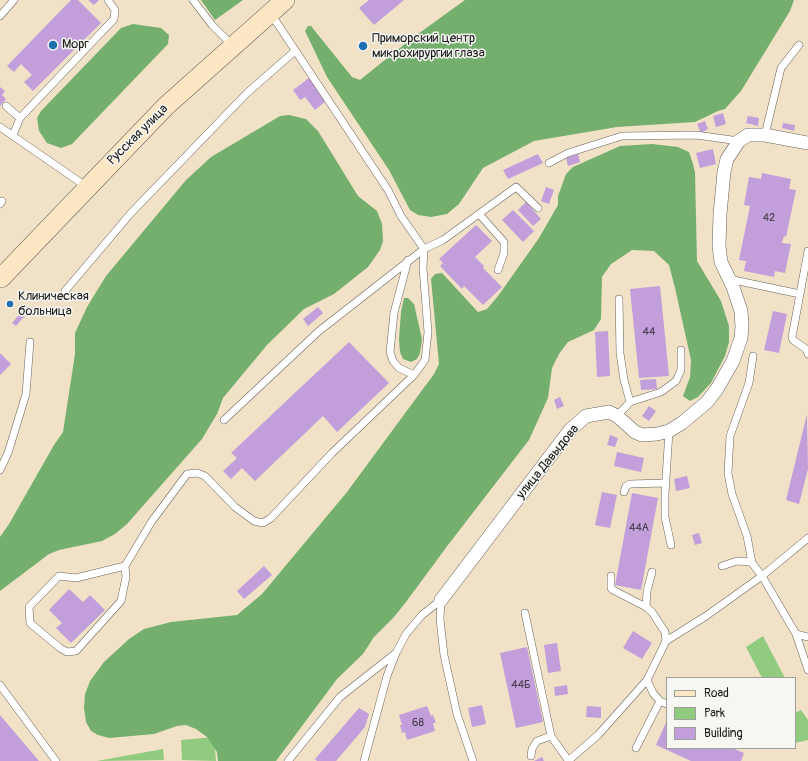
<!DOCTYPE html>
<html>
<head>
<meta charset="utf-8">
<style>
  body { margin:0 }
  #map { position:relative; width:808px; height:761px; overflow:hidden; background:#f1e2c7; font-family:Pangolin,sans-serif }
  canvas { display:block }
  .legend { position:absolute; left:666px; top:677px; width:130px; height:72px; box-sizing:border-box; background:#f6f6f2; border:1px solid #9f9f9c; margin:0; padding:5px 7px; list-style:none; font-size:12px; color:#1c1c1c }
  .legend li { display:flex; align-items:center; gap:8px; height:20px }
  .legend b { width:20px; border:1px solid #9f9f9c }
</style>
</head>
<body>
<div id="map">
<canvas width="808" height="761"></canvas>
<ul class="legend">
<li><b style="height:5px;background:#fce6c4"></b>Road</li>
<li><b style="height:11px;background:#91cb7f"></b>Park</li>
<li><b style="height:11px;background:#c29eda"></b>Building</li>
</ul>
</div>
<script>
const ctx = document.querySelector('canvas').getContext('2d');
ctx.lineJoin = 'round';
function paint(path, color) { ctx.fillStyle = color; ctx.fill(path, 'evenodd'); }
const shape = rows => new Path2D(rows.map(r => 'M' + r).join(''));
function trace(path, color, width, dash) { ctx.strokeStyle = color; ctx.lineWidth = width; ctx.lineCap = dash ? 'butt' : 'round'; ctx.setLineDash(dash || []); ctx.stroke(path); }
function label(font, color, halo, rows, align = 'center') {
  ctx.font = font + ' Pangolin,sans-serif'; ctx.lineWidth = 3; ctx.setLineDash([]); ctx.textBaseline = 'middle'; ctx.strokeStyle = halo; ctx.fillStyle = color; for (const [text, x, y, turn = 0] of rows) {
    ctx.save(); ctx.translate(x, y); ctx.rotate((+turn || 0) * Math.PI / 180); ctx.textAlign = isNaN(turn) ? turn : align; if (halo) ctx.strokeText(text, 0, 0); ctx.fillText(text, 0, 0); ctx.restore();
  }
}
const green = shape([
  [763,636,785,678,762,678,746,647],
  [801,710,808,720,808,740,795,743,795,713],
  [214,737,216,761,182,760,181,740],
  [163,749,164,760,97,761]
]);
const forest = shape([
  [201,0,243,0,215,20],
  [465,0,794,0,790,11,741,91,725,109,718,111,695,122,617,127,534,141,483,168,459,204,447,214,431,217,418,215,410,210,389,170,327,77,305,31,308,26,311,26,352,77,360,80,411,39],
  [133,24,161,28,169,35,168,44,72,144,61,148,47,143,39,131,37,118,41,111,121,28],
  [289,115,306,119,318,131,358,196,377,211,382,224,383,241,380,250,368,267,334,294,304,309,267,345,223,398,217,414,202,439,127,524,115,534,102,541,59,550,49,554,0,591,0,537,9,524,54,445,63,432,75,354,75,333,87,307,106,276,186,180,211,157,280,116],
  [652,144,678,147,689,152,693,164,695,173,697,261,721,301,729,326,729,342,725,356,711,383,698,397,690,401,683,396,690,377,691,360,675,288,669,265,654,251,632,250,611,264,602,277,601,319,594,330,568,342,559,354,552,368,548,398,529,440,448,545,406,602,394,617,374,637,363,654,337,679,276,761,218,761,217,752,207,737,196,729,186,725,177,726,154,734,109,738,98,735,91,731,86,722,84,708,85,694,90,681,104,662,129,639,144,629,171,622,237,615,262,594,347,492,434,374,439,364,431,279,435,274,442,273,478,312,487,309,498,296,539,238,558,205,558,196,566,174,573,167,620,146],
  [404,298,408,298,414,304,422,339,420,353,417,359,411,362,403,359,400,352,399,339,401,312]
]);
const building = shape([
  [71,0,78,0,101,23,33,91,24,82,32,75,21,64,14,72,7,66],
  [88,0,99,0,94,5],
  [369,0,404,0,374,25,359,8],
  [309,78,326,101,315,110,305,97,300,100,293,90],
  [0,87,5,91,2,95,6,99,0,106],
  [723,113,726,124,716,127,713,116],
  [748,116,759,118,758,126,746,123],
  [705,121,708,129,701,133,697,124],
  [783,123,795,125,794,131,782,128],
  [713,149,716,164,700,168,696,153],
  [538,154,543,163,508,179,503,170],
  [578,154,580,162,568,166,566,158],
  [762,173,791,179,789,189,796,190,786,237,784,236,782,243,791,244,785,273,775,271,774,277,744,271,746,261,739,260,750,206,744,205,749,177,761,179],
  [546,187,554,190,549,204,541,201],
  [526,202,541,219,533,226,518,210],
  [513,210,534,231,523,242,502,220],
  [476,225,492,241,475,257,484,266,483,268,502,287,483,305,464,286,462,289,440,266,443,263,439,259],
  [660,286,669,376,639,378,630,289],
  [26,307,30,310,16,326,12,323],
  [318,307,323,313,308,326,303,319],
  [773,311,787,314,779,353,764,350],
  [608,331,610,376,597,377,595,332],
  [349,342,389,383,337,432,323,416,255,481,242,468,231,479,223,471,237,458,231,453],
  [0,353,11,364,0,375],
  [656,379,657,389,641,390,640,380],
  [560,397,564,406,557,409,554,400],
  [649,406,656,411,649,421,642,416],
  [807,414,808,469,799,504,786,500],
  [610,435,618,438,615,447,607,445],
  [617,452,644,458,641,472,614,466],
  [687,476,690,488,676,491,674,479],
  [602,492,617,495,610,528,595,525],
  [632,493,658,498,641,590,615,585],
  [699,533,702,543,695,545,692,535],
  [264,566,272,575,244,599,237,591],
  [69,589,83,602,90,595,105,610,71,643,56,628,62,623,49,610],
  [633,631,652,643,642,659,623,648],
  [557,643,561,671,548,673,544,645],
  [527,647,543,722,516,728,500,653],
  [567,685,568,694,555,696,554,687],
  [482,705,486,724,472,727,468,708],
  [427,706,431,716,433,715,436,723,433,723,435,731,407,740,405,732,402,733,400,725,402,725,399,715],
  [587,706,601,707,601,718,586,717],
  [359,708,369,714,365,727,336,761,317,761,315,759],
  [0,715,39,761,0,761],
  [667,720,667,748,732,748,744,753,741,761,691,761,656,745],
  [542,757,544,761,534,761]
]);
const lane = shape([
  [193,0,212,25,232,45],
  [0,16,14,0],
  [6,106,20,118],
  [0,127,87,187],
  [13,135,20,118,114,19,115,10,108,0],
  [765,135,781,68,799,45],
  [549,163,568,153,622,136,696,135,739,141],
  [0,204,2,201],
  [480,215,504,242,504,253,498,270],
  [408,260,394,313,390,352,393,361,399,368,414,375],
  [729,279,800,294,808,251],
  [65,291,131,213,247,93,295,51],
  [800,294,792,337,793,340,806,349,808,354],
  [753,356,749,383,730,436,728,473,732,494,747,536,752,563,762,576,796,634,808,670],
  [630,402,661,392,676,381,681,370,681,350],
  [617,416,630,402,624,380,620,353,619,299],
  [224,420,319,331,424,249,443,240,516,187,538,208],
  [669,431,665,494,665,517,671,545],
  [0,470,8,453,26,394,30,342],
  [624,492,626,486,630,484,665,483],
  [125,566,76,578,59,576,29,607,30,623,60,648,67,652,76,651,121,601,126,577,125,566,152,521,187,474,197,473,205,476,235,507,254,521,263,523,271,518,332,453,414,375,425,360,428,332,423,268,424,249,401,216,388,190,271,14],
  [722,566,737,561,751,562],
  [611,576,611,588,613,590,646,607,652,612,665,632,666,641],
  [441,600,440,619,444,655,457,714,473,761],
  [646,607,647,591,652,572],
  [525,613,551,736,568,760],
  [796,634,808,637],
  [647,680,653,693,660,701,667,704],
  [0,685,56,761],
  [636,748,660,701],
  [531,756,532,749,537,741,551,736],
  [288,761,340,697,396,653],
  [364,761,387,676,396,653,406,634,422,615,441,600],
  [568,761,598,735,647,680,666,641,706,616,762,576,808,538]
]);
const street = shape([
  [441,600,570,430,586,416,609,412,617,416,635,432,642,435,657,434,669,431,682,423,707,402,717,389,733,361,741,338,742,327,741,311,733,287,721,262,719,246,720,214,724,172,727,159,739,141,748,135,765,135,808,143]
]);
const secondary = shape([
  [1,278,166,106,285,0]
]);
const markers = [
  [53,45,5,"#1f6fb2"],
  [363,46,5,"#1f6fb2"],
  [10,304,4,"#1f6fb2"]
];
const numberNames = [
  ["42",769,218],
  ["44",649,332],
  ["44А",639,528],
  ["44Б",521,685],
  ["68",418,723]
];
const poiNames = [
  ["Приморский центр",372,39],
  ["микрохирургии глаза",372,54],
  ["Морг",62,45],
  ["Клиническая",18,297],
  ["больница",18,312]
];
const streetNames = [
  ["Русская улица",138,135,-45],
  ["улица Давыдова",548,462,-51]
];
paint(green, '#91cb7f');
paint(forest, '#74af6e');
paint(building, '#c29eda');
trace(lane, '#676158', 8);
trace(street, '#676158', 14);
trace(secondary, '#676158', 20);
trace(lane, '#fff', 7);
trace(street, '#fff', 13);
trace(secondary, '#fce6c4', 19);
for (const [x, y, r, color] of markers) { const dot = new Path2D(); dot.arc(x, y, r, 0, 2 * Math.PI); ctx.fillStyle = color; ctx.fill(dot); trace(dot, '#f6f6f2', 1.5); }
label('11px', '#463c4c', null, numberNames);
label('13px', '#1c1c1c', '#f6f6f2', poiNames, 'left');
label('13px', '#1c1c1c', '#f6f6f2', streetNames);
</script>
</body>
</html>
